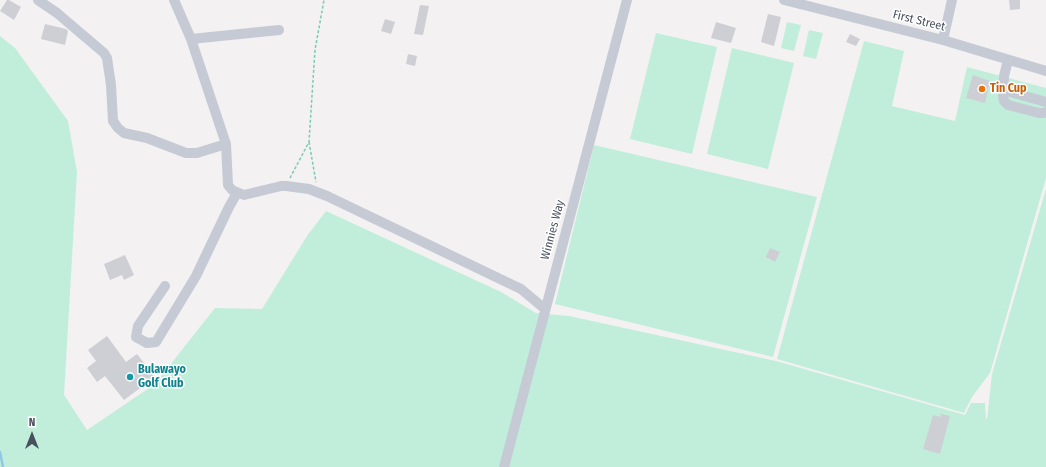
<!DOCTYPE html>
<html>
<head>
<meta charset="utf-8">
<style>
  body { margin:0 }
  #map { position:relative; width:1046px; height:467px; overflow:hidden; background:#f3f1f1; font-family:"Fira Sans Condensed",sans-serif }
  canvas { display:block }
  .north { position:absolute; left:12px; top:415px; width:40px; height:40px; -webkit-text-stroke:3px #fff; paint-order:stroke; rotate:0deg; font-size:11px; font-weight:700; line-height:16px; text-align:center; color:#49505d }
  .north::after { content:''; display:block; margin:auto; width:14px; height:18px; background:#49505d; clip-path:polygon(50% 0,100% 100%,50% 72%,0 100%) }
</style>
</head>
<body>
<div id="map">
<canvas width="1046" height="467"></canvas>
<div class="north">N</div>
</div>
<script>
const ctx = document.querySelector('canvas').getContext('2d');
ctx.lineJoin = 'round';
function paint(path, color) { ctx.fillStyle = color; ctx.fill(path, 'evenodd'); }
const shape = rows => new Path2D(rows.map(r => 'M' + r).join(''));
function trace(path, color, width, dash) { ctx.strokeStyle = color; ctx.lineWidth = width; ctx.lineCap = dash ? 'butt' : 'round'; ctx.setLineDash(dash || []); ctx.stroke(path); }
function label(font, color, halo, rows, align = 'center') {
  ctx.font = font + ' "Fira Sans Condensed",sans-serif'; ctx.lineWidth = 3; ctx.setLineDash([]); ctx.textBaseline = 'middle'; ctx.strokeStyle = halo; ctx.fillStyle = color; for (const [text, x, y, turn = 0] of rows) {
    ctx.save(); ctx.translate(x, y); ctx.rotate((+turn || 0) * Math.PI / 180); ctx.textAlign = isNaN(turn) ? turn : align; if (halo) ctx.strokeText(text, 0, 0); ctx.fillText(text, 0, 0); ctx.restore();
  }
}
const green = shape([
  [787,22,801,25,794,51,781,48],
  [809,30,823,33,816,59,803,56],
  [656,33,717,47,692,154,630,139],
  [0,36,15,48,68,121,77,172,64,395,87,430,155,384,215,308,262,309,307,236,326,211,501,292,536,313,569,316,776,361,965,415,971,403,985,403,986,418,987,419,992,374,1046,189,1046,467,0,467],
  [864,41,904,51,892,106,955,121,967,67,1046,88,1046,178,990,373,972,397,964,413,777,359],
  [732,48,794,63,768,169,707,154],
  [594,145,817,197,773,357,555,304]
]);
const stream = shape([
  [0,452,3,467]
]);
const building = shape([
  [7,0,9,0,21,7,14,20,0,11],
  [1009,0,1020,0,1020,9,1010,10],
  [420,5,429,6,423,35,414,34],
  [768,14,781,17,774,46,761,42],
  [385,19,395,22,391,34,381,31],
  [716,22,736,28,731,43,711,38],
  [45,24,66,29,68,31,65,45,41,39],
  [850,34,860,39,856,46,846,42],
  [408,54,417,56,415,66,406,64],
  [973,75,990,81,985,103,966,98],
  [770,248,780,252,775,262,766,257],
  [125,255,134,275,124,280,122,275,110,280,104,264],
  [107,336,126,362,137,354,155,377,124,400,105,376,97,382,87,368,96,361,88,350],
  [941,414,950,416,940,454,923,449,933,415,940,417]
]);
const path = shape([
  [309,142,316,182],
  [290,178,309,142,315,50,324,0]
]);
const minor = shape([
  [38,0,57,13,104,53,107,58,111,85,113,121,118,128,124,133,147,138,186,153,197,153,226,144],
  [174,0,191,39,226,144,228,185,232,190,244,195,281,186,286,186,309,189,327,196,521,289,545,309],
  [784,0,943,40,1046,71],
  [191,39,279,30],
  [943,40,952,0],
  [1008,60,1004,76,1003,96,1004,101,1008,105,1039,113,1044,113,1046,112],
  [1003,90,1046,102],
  [165,286,138,326,136,337,147,343,156,342,196,276,229,207,237,193],
  [504,467,627,0]
]);
const markers = [
  [982,89,4,"#e8710a"],
  [130,377,4,"#0f9aa8"]
];
const streetNames = [
  ["First Street",919,21,14],
  ["Winnies Way",553,230,-75]
];
const foodNames = [
  ["Tin Cup",990,89]
];
const cultureNames = [
  ["Bulawayo",138,370],
  ["Golf Club",138,384]
];
paint(green, '#c1eeda');
trace(stream, '#90c7e9', 2.5);
paint(building, '#cecfd5');
trace(path, '#7acbb1', 1.5, [3, 2]);
trace(minor, '#c5cad5', 10);
for (const [x, y, r, color] of markers) { const dot = new Path2D(); dot.arc(x, y, r, 0, 2 * Math.PI); ctx.fillStyle = color; ctx.fill(dot); trace(dot, '#fff', 1.5); }
label('12px', '#49505d', '#fff', streetNames);
label('bold 12px', '#c56008', '#fff', foodNames, 'left');
label('bold 12px', '#0d838f', '#fff', cultureNames, 'left');
</script>
</body>
</html>
